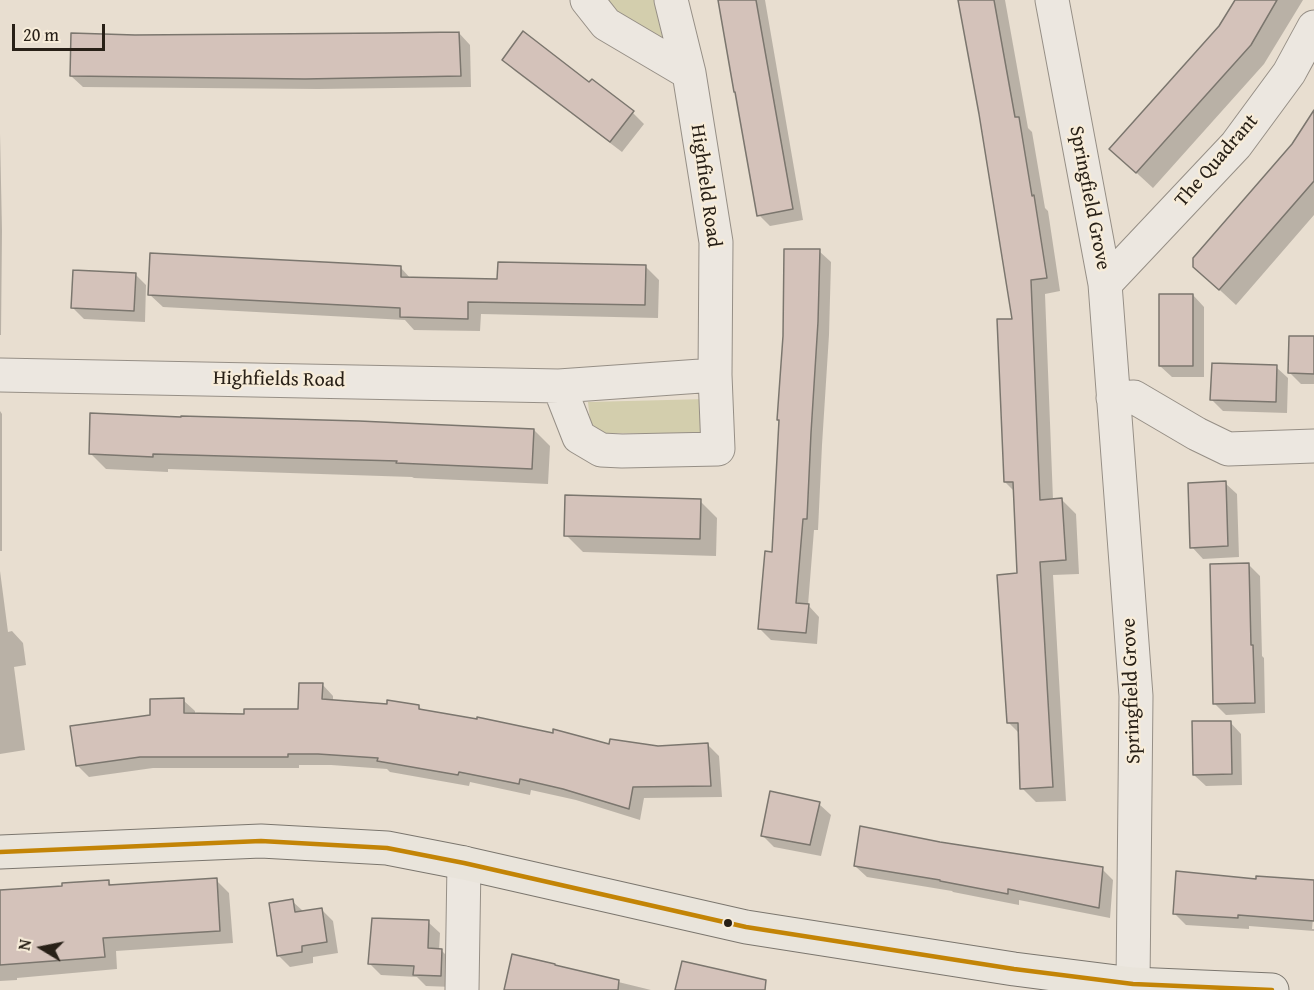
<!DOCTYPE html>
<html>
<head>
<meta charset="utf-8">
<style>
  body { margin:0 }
  #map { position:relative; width:1314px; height:990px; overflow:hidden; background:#e8ded0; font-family:"Gentium Book Plus",serif }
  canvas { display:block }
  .north { position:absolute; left:12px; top:918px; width:60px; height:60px; -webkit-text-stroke:4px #f7ecd9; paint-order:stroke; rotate:280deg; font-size:16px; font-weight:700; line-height:24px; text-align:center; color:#282017 }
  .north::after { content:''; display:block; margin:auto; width:21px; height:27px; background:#282017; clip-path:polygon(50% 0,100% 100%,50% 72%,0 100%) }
  .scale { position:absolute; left:12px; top:24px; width:93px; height:27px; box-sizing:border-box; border:3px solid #282017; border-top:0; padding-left:8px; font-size:18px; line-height:21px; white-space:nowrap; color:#282017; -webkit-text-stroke:4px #f7ecd9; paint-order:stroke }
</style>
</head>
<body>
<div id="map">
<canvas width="1314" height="990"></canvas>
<div class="north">N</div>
<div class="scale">20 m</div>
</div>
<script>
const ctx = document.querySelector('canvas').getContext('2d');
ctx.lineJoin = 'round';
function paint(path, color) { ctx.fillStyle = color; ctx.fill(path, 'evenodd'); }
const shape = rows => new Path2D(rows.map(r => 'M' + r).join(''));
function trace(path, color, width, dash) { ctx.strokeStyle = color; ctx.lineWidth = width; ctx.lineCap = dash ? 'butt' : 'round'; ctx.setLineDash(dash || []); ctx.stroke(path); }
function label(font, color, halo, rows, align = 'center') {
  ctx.font = font + ' "Gentium Book Plus",serif'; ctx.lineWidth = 4.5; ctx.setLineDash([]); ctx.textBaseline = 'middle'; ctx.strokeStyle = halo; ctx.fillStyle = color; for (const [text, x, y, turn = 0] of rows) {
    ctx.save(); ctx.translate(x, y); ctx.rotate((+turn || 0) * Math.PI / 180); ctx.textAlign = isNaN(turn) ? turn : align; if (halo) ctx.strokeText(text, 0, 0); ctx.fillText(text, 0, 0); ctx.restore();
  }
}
const green = shape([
  [603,0,655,0,666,48,618,23],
  [707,399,708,434,602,433,591,430,588,402]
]);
const shadow = shape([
  [720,0,765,0,803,220,770,226,759,215],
  [960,0,1005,0,1028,128,1032,132,1045,208,1048,211,1060,291,1045,294,1053,500,1062,500,1076,514,1079,574,1053,575,1066,801,1036,802,1022,788,1020,734,1009,723,1019,575,1014,491,1005,482,1014,320],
  [1236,0,1303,0,1264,64,1153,188,1127,164],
  [459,33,470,45,471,87,318,89,83,87,71,76,135,36],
  [504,60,590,84,592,81,633,113,644,124,622,152,515,71],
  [1314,112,1314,215,1236,305,1195,267,1293,145],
  [0,133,2,231,1,335,0,335],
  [819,251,831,262,829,335,822,445,818,530,814,530,808,605,819,617,817,644,771,640,759,628,773,553,781,422,778,419],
  [646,267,659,280,658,318,481,314,480,331,414,330,405,320,163,307,149,294,401,268,411,279,499,281],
  [135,274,146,285,145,322,84,319,73,308],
  [1193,295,1204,307,1204,377,1172,377,1160,366],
  [1314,338,1314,384,1301,384,1289,372],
  [1276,367,1288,378,1287,413,1223,411,1212,400],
  [0,411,2,414,2,551,0,551],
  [534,430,550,446,548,484,414,478,412,477,168,469,168,472,106,469,90,453],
  [1225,483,1237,494,1239,557,1203,559,1192,547],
  [700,501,717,518,716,556,583,552,566,535],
  [1249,565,1260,576,1262,656,1264,658,1265,713,1226,715,1214,703],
  [0,571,8,632,12,631,23,643,26,665,14,667,25,750,0,754],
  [322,684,333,696,333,702,418,706,423,711,610,746,658,748,708,745,719,756,722,797,644,798,640,820,576,800,531,790,530,795,470,782,469,786,390,772,387,769,331,765,299,765,299,768,153,768,89,777,77,765,152,717,183,700,195,711,195,715,246,716,300,711],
  [1230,722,1241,734,1242,785,1206,786,1194,775],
  [819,804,831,815,821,856,774,847,763,836],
  [940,843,1102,869,1113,880,1110,918,1019,900,1019,905,953,892,952,891,867,877,855,866],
  [216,880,229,893,233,943,116,951,117,969,17,978,17,980,0,981,0,891,64,887,108,881,113,887],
  [1257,880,1314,881,1314,907,1312,929,1314,929,1314,931,1249,926,1249,929,1186,925,1174,913],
  [292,901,304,912,321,909,333,921,338,953,313,957,313,963,290,967,278,955],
  [428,922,440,933,439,950,441,950,453,962,452,987,426,986,417,977,381,975,370,964],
  [557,967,651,990,506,990]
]);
const building = shape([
  [718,0,756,0,793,209,757,216,735,92,734,92,718,0],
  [958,0,994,0,1015,117,1019,117,1032,196,1034,195,1047,278,1031,280,1040,500,1062,498,1066,560,1040,562,1053,787,1020,789,1018,723,1007,723,997,575,1017,573,1013,482,1004,482,997,319,1012,319,979,114,958,0],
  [1235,0,1277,0,1251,45,1136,173,1109,149,1219,26,1235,0],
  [523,31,589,82,592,79,634,111,610,142,502,60,523,31],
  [459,32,461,76,305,79,70,76,71,33,135,35,387,33,459,32],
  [1314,110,1314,181,1219,290,1193,267,1193,258,1292,144,1314,110],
  [784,249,820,249,818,322,811,433,807,519,803,519,796,603,809,604,806,633,758,629,765,551,772,552,779,420,777,420,783,336,784,249],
  [150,253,401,266,401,277,497,279,498,262,646,265,645,305,468,302,468,319,400,317,400,308,148,295,150,253],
  [73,270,136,273,134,311,71,308,73,270],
  [1159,294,1193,294,1193,366,1159,366,1159,294],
  [1289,336,1314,336,1314,374,1288,373,1289,336],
  [1212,363,1277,365,1276,402,1210,400,1212,363],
  [90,413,181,417,181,416,359,421,534,429,532,469,396,463,397,461,153,454,153,457,89,454,90,413],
  [1226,481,1228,546,1190,548,1188,483,1226,481],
  [565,495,701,499,700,539,564,536,565,495],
  [1249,563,1251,645,1253,645,1255,703,1213,704,1210,564,1249,563],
  [299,683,323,683,322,699,387,704,387,700,419,705,419,709,477,719,477,717,553,733,553,729,609,744,610,739,658,746,708,743,711,786,633,787,629,809,563,789,520,779,519,784,459,772,458,775,377,761,378,758,318,754,288,754,288,757,140,757,76,766,70,726,150,715,150,699,184,698,184,713,244,714,244,709,298,709,299,683],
  [1192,721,1231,721,1232,774,1193,775,1192,721],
  [770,791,820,802,810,845,761,836,770,791],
  [860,826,940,842,1103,867,1099,908,1008,889,1008,894,940,881,940,880,854,866,860,826],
  [1176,871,1256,879,1256,876,1314,880,1314,921,1238,915,1238,918,1173,914,1176,871],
  [217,878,220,931,103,938,105,957,0,965,0,890,62,886,62,883,109,880,109,885,217,878],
  [293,899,295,912,322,908,327,942,302,946,302,952,277,956,269,903,293,899],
  [372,918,429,920,428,948,442,949,441,976,413,975,414,966,368,964,372,918],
  [512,954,555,964,555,965,619,980,618,990,504,990,512,954],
  [682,961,766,980,765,990,675,990,682,961]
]);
const minor = shape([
  [587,0,606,24,689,73],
  [1052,0,1105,284,1136,696,1133,984],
  [1105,284,1236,145,1289,73,1314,27],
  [0,375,559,386,715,375],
  [559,386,579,437,601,450,622,451,718,449,715,375,716,242,689,73,671,0],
  [1113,398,1134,397,1197,434,1228,449,1314,446],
  [462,990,464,863]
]);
const major = shape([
  [0,852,261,841,387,848,464,863,746,927,1014,969,1133,984,1272,990]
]);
const bus1 = shape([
  [0,852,261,841,387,848,464,863,746,927,1014,969,1133,984,1272,990]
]);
const markers = [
  [728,923,5,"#282017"]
];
const streetNames = [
  ["The Quadrant",1217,161,-49],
  ["Highfield Road",705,186,82],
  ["Springfield Grove",1089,198,79],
  ["Highfields Road",279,380,1],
  ["Springfield Grove",1132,691,-92]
];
paint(green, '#d3cead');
paint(shadow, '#0003');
paint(building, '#d4c2ba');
trace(building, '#7b766e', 1.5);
trace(minor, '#968f86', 35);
trace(major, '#7b766e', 35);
trace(minor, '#ece7e0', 33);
trace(major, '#e9e4db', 33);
trace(bus1, '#c38406', 4.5);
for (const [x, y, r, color] of markers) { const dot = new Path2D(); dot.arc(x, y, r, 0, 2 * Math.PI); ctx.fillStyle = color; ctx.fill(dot); trace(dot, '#f7ecd9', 2); }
label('20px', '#282017', '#f7ecd9', streetNames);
</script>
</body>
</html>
